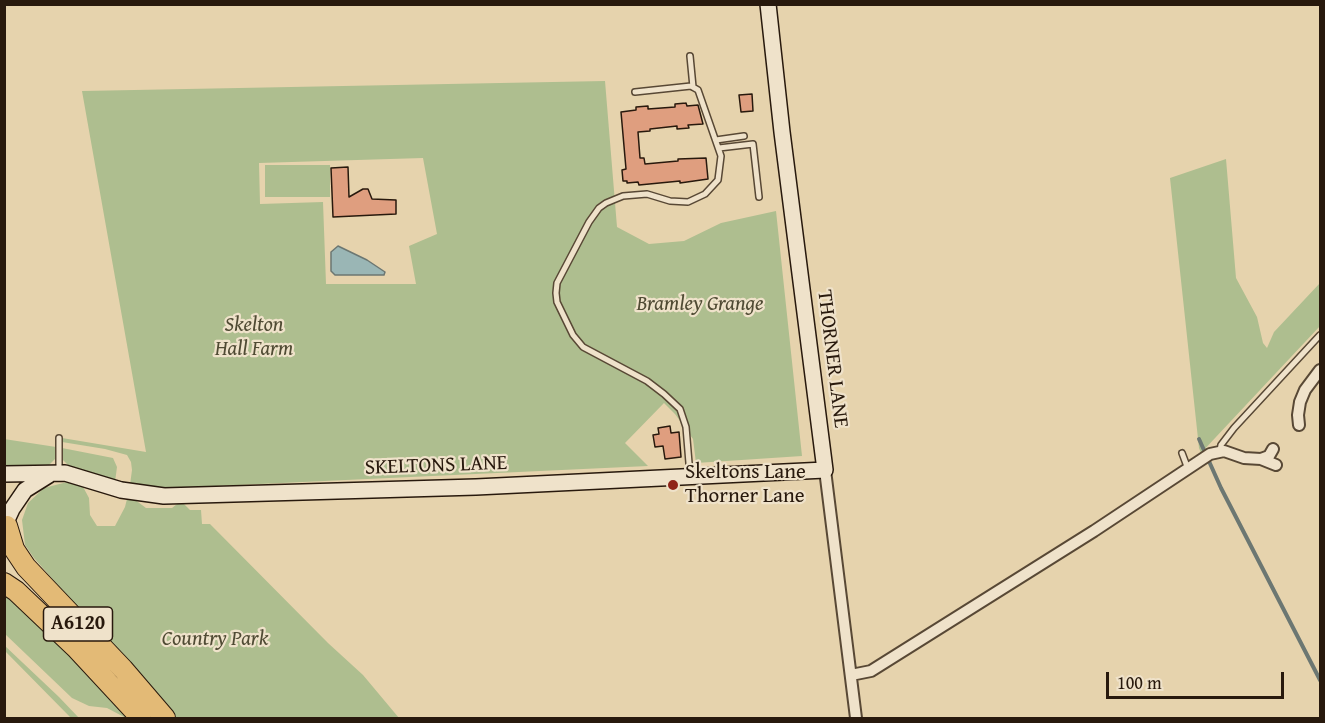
<!DOCTYPE html>
<html>
<head>
<meta charset="utf-8">
<style>
  body { margin:0 }
  #map { position:relative; width:1325px; height:723px; overflow:hidden; background:#e6d3ad; font-family:"Gentium Book Plus",serif }
  canvas { display:block }
  .frame { position:absolute; inset:0; border:6px solid #28190d; pointer-events:none }
  .scale { position:absolute; left:1106px; top:672px; width:178px; height:27px; box-sizing:border-box; border:3px solid #28190d; border-top:0; padding-left:8px; font-size:18px; line-height:21px; white-space:nowrap; color:#28190d; -webkit-text-stroke:4px #efe2ca; paint-order:stroke }
</style>
</head>
<body>
<div id="map">
<canvas width="1325" height="723"></canvas>
<div class="frame"></div>
<div class="scale">100 m</div>
</div>
<script>
const ctx = document.querySelector('canvas').getContext('2d');
ctx.lineJoin = 'round';
function paint(path, color) { ctx.fillStyle = color; ctx.fill(path, 'evenodd'); }
const shape = rows => new Path2D(rows.map(r => 'M' + r).join(''));
function trace(path, color, width, dash) { ctx.strokeStyle = color; ctx.lineWidth = width; ctx.lineCap = dash ? 'butt' : 'round'; ctx.setLineDash(dash || []); ctx.stroke(path); }
function label(font, color, halo, rows, align = 'center') {
  ctx.font = font + ' "Gentium Book Plus",serif'; ctx.lineWidth = 4.5; ctx.setLineDash([]); ctx.textBaseline = 'middle'; ctx.strokeStyle = halo; ctx.fillStyle = color; for (const [text, x, y, turn = 0] of rows) {
    ctx.save(); ctx.translate(x, y); ctx.rotate((+turn || 0) * Math.PI / 180); ctx.textAlign = isNaN(turn) ? turn : align; if (halo) ctx.strokeText(text, 0, 0); ctx.fillText(text, 0, 0); ctx.restore();
  }
}
const green = shape([
  [605,81,617,227,649,244,684,241,721,223,776,211,802,456,696,463,693,439,675,414,664,403,625,443,648,466,152,489,130,485,132,470,131,462,127,455,105,449,62,442,62,438,146,452,82,91],
  [423,158,437,234,409,246,416,284,326,284,323,202,260,204,259,163],
  [1226,159,1236,278,1257,317,1263,343,1267,348,1274,332,1320,283,1320,326,1201,453,1199,448,1170,178],
  [265,165,330,165,330,197,265,197],
  [4,439,56,447,55,459,47,467,5,470],
  [62,448,113,458,117,467,115,482,69,466,62,459],
  [67,482,82,485,89,498,90,515,97,526,115,526,125,507,127,499,134,499,146,508,172,508,181,501,190,510,201,510,202,524,210,524,328,643,363,675,399,718,156,718,78,608,34,558,25,545,22,520,28,503,44,488],
  [4,591,14,597,131,718,126,718,107,708,89,706,72,698,5,634],
  [4,645,59,697,79,718,71,718,5,651]
]);
const water = shape([
  [338,246,367,260,385,272,384,275,335,275,331,271,331,252,338,246]
]);
const stream = shape([
  [1199,439,1221,488,1320,680]
]);
const building = shape([
  [752,94,753,111,741,112,739,95,752,94],
  [686,103,687,106,698,105,703,124,688,125,689,128,677,129,677,126,650,129,650,131,638,132,640,158,644,158,645,164,678,161,678,159,706,158,708,179,680,183,680,181,639,185,638,182,627,183,627,181,623,181,622,170,626,169,621,112,636,110,636,107,648,106,648,109,675,107,675,104,686,103],
  [348,167,349,197,363,189,368,189,372,199,396,200,396,214,333,217,331,168,348,167],
  [670,426,671,433,679,432,681,457,665,459,663,446,655,447,653,435,659,434,658,428,670,426]
]);
const lane = shape([
  [690,56,693,87],
  [635,92,691,86,698,90,721,156,718,180,705,194,688,202,670,201,647,194,623,196,606,203,599,208,589,222,557,283,556,293,557,302,573,335,583,347,647,381,664,394,680,409,686,427,690,475],
  [716,140,744,136],
  [719,148,753,144,759,197],
  [1220,451,1221,445,1234,428,1320,335],
  [1182,453,1188,469],
  [59,471,59,438]
]);
const street = shape([
  [1299,425,1298,415,1300,402,1305,390,1320,370],
  [1261,459,1269,456,1273,449],
  [825,470,856,718],
  [851,675,871,671,1094,531,1210,454,1224,451,1244,458,1261,459,1276,465]
]);
const secondary = shape([
  [4,474,65,473,121,490,164,496,476,487,825,470,782,132,768,4],
  [6,522,12,509,25,490,49,475]
]);
const highway = shape([
  [7,526,14,549,26,567,123,669,165,718],
  [4,583,16,591,76,648,141,718]
]);
const markers = [
  [673,485,6,"#8f2418"]
];
const shields = [
  [78,624,69]
];
const shieldNames = [
  ["A6120",78,624]
];
const parkNames = [
  ["Bramley Grange",700,305],
  ["Skelton",254,326],
  ["Hall Farm",254,350],
  ["Country Park",215,640]
];
const streetNames = [
  ["THORNER LANE",832,359,83],
  ["SKELTONS LANE",436,466,-2]
];
const poiNames = [
  ["Skeltons Lane",685,473],
  ["Thorner Lane",685,497]
];
paint(green, '#aebe8f');
paint(water, '#9ab6b5');
trace(water, '#6c7772', 1.5);
trace(stream, '#6c7772', 4);
paint(building, '#df9e7f');
trace(building, '#28190d', 1.5);
trace(lane, '#584835', 8);
trace(street, '#584835', 14);
trace(secondary, '#28190d', 18);
trace(highway, '#28190d', 22);
trace(lane, '#efe2ca', 5);
trace(street, '#efe2ca', 10);
trace(secondary, '#efe2ca', 15);
trace(highway, '#e3ba76', 20);
for (const [x, y, r, color] of markers) { const dot = new Path2D(); dot.arc(x, y, r, 0, 2 * Math.PI); ctx.fillStyle = color; ctx.fill(dot); trace(dot, '#efe2ca', 2); }
for (const [x, y, w] of shields) { const box = new Path2D(); box.roundRect(x - w / 2, y - 17, w, 34, 4.5); ctx.fillStyle = '#efe2ca'; ctx.fill(box); trace(box, '#28190d', 1.5); }
label('bold 20px', '#28190d', null, shieldNames);
label('italic 21px', '#504b34', '#efe2ca', parkNames);
label('21px', '#28190d', '#efe2ca', streetNames);
label('21px', '#28190d', '#efe2ca', poiNames, 'left');
</script>
</body>
</html>
